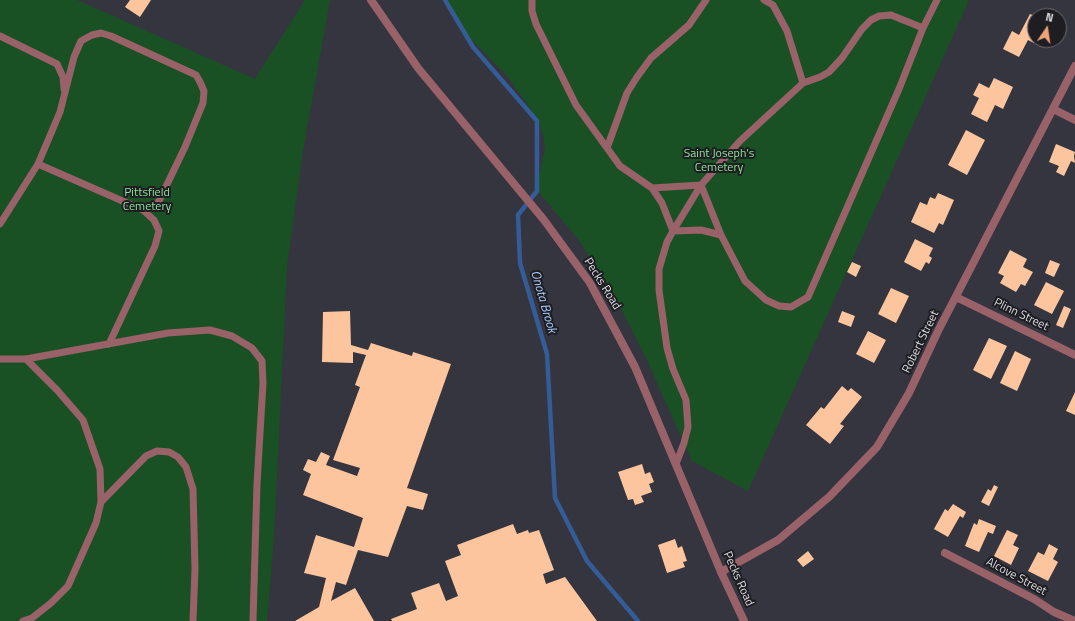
<!DOCTYPE html>
<html>
<head>
<meta charset="utf-8">
<style>
  body { margin:0 }
  #map { position:relative; width:1075px; height:621px; overflow:hidden; background:#353540; font-family:"Titillium Web",sans-serif }
  canvas { display:block }
  .north { position:absolute; left:1027px; top:8px; width:40px; height:40px; box-sizing:border-box; background:#1d1d22; border:1px solid #68686e; border-radius:50%; rotate:13deg; font-size:11px; font-weight:700; line-height:16px; text-align:center; color:#d9d9e0 }
  .north::after { content:''; display:block; margin:auto; width:14px; height:18px; background:#efa378; clip-path:polygon(50% 0,100% 100%,50% 72%,0 100%) }
</style>
</head>
<body>
<div id="map">
<canvas width="1075" height="621"></canvas>
<div class="north">N</div>
</div>
<script>
const ctx = document.querySelector('canvas').getContext('2d');
ctx.lineJoin = 'round';
function paint(path, color) { ctx.fillStyle = color; ctx.fill(path, 'evenodd'); }
const shape = rows => new Path2D(rows.map(r => 'M' + r).join(''));
function trace(path, color, width, dash) { ctx.strokeStyle = color; ctx.lineWidth = width; ctx.lineCap = dash ? 'butt' : 'round'; ctx.setLineDash(dash || []); ctx.stroke(path); }
function label(font, color, halo, rows, align = 'center') {
  ctx.font = font + ' "Titillium Web",sans-serif'; ctx.lineWidth = 4; ctx.setLineDash([]); ctx.textBaseline = 'middle'; ctx.strokeStyle = halo; ctx.fillStyle = color; for (const [text, x, y, turn = 0] of rows) {
    ctx.save(); ctx.translate(x, y); ctx.rotate((+turn || 0) * Math.PI / 180); ctx.textAlign = isNaN(turn) ? turn : align; if (halo) ctx.strokeText(text, 0, 0); ctx.fillText(text, 0, 0); ctx.restore();
  }
}
const green = shape([
  [0,0,77,0,255,79,305,0,330,0,303,151,287,266,274,537,267,621,0,621],
  [444,0,969,0,748,491,692,461,646,358,615,297,578,239,536,189,545,149,543,134,537,118,507,76,459,27]
]);
const stream = shape([
  [445,0,473,47,537,121,537,191,518,215,520,263,547,354,555,498,587,561,638,621]
]);
const building = shape([
  [130,0,151,0,140,17,125,7],
  [1030,14,1035,16,1035,40,1034,43,1028,40,1019,57,1003,49,1012,31,1019,35],
  [994,78,1013,87,1003,109,995,105,987,122,971,114,979,98,973,95,979,83,989,88],
  [966,130,985,140,967,175,948,165],
  [1056,144,1075,152,1074,156,1075,163,1071,161,1064,176,1056,172,1059,166,1049,162],
  [938,193,954,200,943,225,939,223,934,233,911,222,920,202,927,205,930,197,935,199],
  [915,239,933,248,929,256,932,258,929,264,926,262,921,271,904,262],
  [1010,250,1027,259,1023,267,1033,272,1025,286,1021,284,1016,292,1000,283,1004,276,998,273],
  [1050,260,1060,264,1054,277,1045,273],
  [852,262,861,266,856,277,847,272],
  [1046,282,1064,291,1052,314,1034,305],
  [891,288,909,296,896,323,878,314],
  [1064,306,1071,309,1063,328,1056,325],
  [350,311,351,345,368,350,371,343,412,356,413,352,451,364,407,488,428,494,423,510,407,506,388,557,358,550,346,585,336,582,331,601,355,588,374,621,295,621,319,607,326,578,304,573,316,535,354,547,363,518,303,495,311,474,303,470,308,459,316,462,321,452,330,456,326,465,357,476,360,468,333,460,360,387,355,385,366,355,353,352,353,363,322,362,323,312],
  [842,311,855,316,851,327,838,322],
  [868,331,886,340,874,363,856,354],
  [989,338,1007,346,991,379,973,370],
  [1015,351,1031,359,1017,391,1000,383],
  [842,386,848,391,851,388,862,397,840,424,844,426,830,444,806,425,821,407,824,409],
  [1075,392,1075,415,1066,411],
  [642,464,645,474,650,472,654,482,649,484,652,492,641,496,644,502,635,505,633,499,628,500,618,472],
  [994,485,998,487,989,506,981,502,988,489,991,491],
  [953,504,966,512,963,518,960,516,948,537,934,529,945,509,948,511],
  [979,519,996,526,993,534,988,532,979,552,965,546,974,523,977,525],
  [513,524,517,534,528,530,529,533,539,530,554,570,543,574,546,584,565,577,597,621,392,621,391,619,417,609,411,593,439,583,446,601,458,596,445,561,461,555,457,545],
  [1007,530,1018,535,1013,545,1019,548,1011,565,994,556],
  [675,539,678,548,682,546,687,561,683,562,685,567,667,573,658,545],
  [1049,544,1058,549,1053,559,1058,562,1048,581,1028,571,1038,552,1044,555],
  [808,551,814,559,803,567,797,560]
]);
const service = shape([
  [532,0,532,11,536,24,576,105,607,148],
  [0,36,57,64,63,77,64,89],
  [803,83,820,77,829,72,842,58,862,29,871,20,879,16,891,15,923,28,937,0],
  [652,188,701,185,673,231,662,203,652,188,620,166,607,148,627,93,637,77,651,58,689,25,706,0],
  [0,224,38,164,60,112,74,57,81,41,92,35,101,33,111,36,196,75,200,82,204,91,203,103,185,147,159,201,151,207,143,210,38,164],
  [721,235,745,281,766,300,779,306,791,307,808,297,899,89,923,28],
  [109,344,155,246,159,231,154,220,143,210],
  [0,359,26,359,168,333,210,330,232,336,252,348,262,361,263,383,257,484,253,621],
  [676,464,684,443,688,427,686,400,673,369,667,348,659,290,659,269,667,242,673,231,701,230,721,235,701,185,740,141,803,83,787,31,773,5,764,0],
  [101,502,146,456,157,451,169,452,178,457,186,467,193,489,195,569,193,621],
  [23,621,32,618,51,603,68,586,96,523,101,502,100,469,83,420,57,390,26,359]
]);
const minor = shape([
  [1053,109,1075,120],
  [956,297,1075,355],
  [945,553,1034,599,1054,612,1075,621],
  [721,572,778,540,829,497,877,447,909,393,938,331,1075,66]
]);
const tertiary = shape([
  [371,0,418,68,544,220,590,283,635,367,721,572,744,621]
]);
const parkNames = [
  ["Saint Joseph's",719,154],
  ["Cemetery",719,168],
  ["Pittsfield",147,193],
  ["Cemetery",147,207]
];
const streetNames = [
  ["Pecks Road",602,284,58],
  ["Plinn Street",1021,315,26],
  ["Robert Street",921,342,-64],
  ["Alcove Street",1016,577,28],
  ["Pecks Road",738,579,66]
];
const waterNames = [
  ["Onota Brook",543,302,74]
];
paint(green, '#1a5124');
trace(stream, '#345c96', 4.5);
paint(building, '#fdc59d');
trace(service, '#996168', 7);
trace(minor, '#996168', 8);
trace(tertiary, '#996168', 8);
label('12px', '#8ee498', '#1d1d22', parkNames);
label('12px', '#d9d9e0', '#1d1d22', streetNames);
label('italic 13px', '#a5c8fa', '#1d1d22', waterNames);
</script>
</body>
</html>
